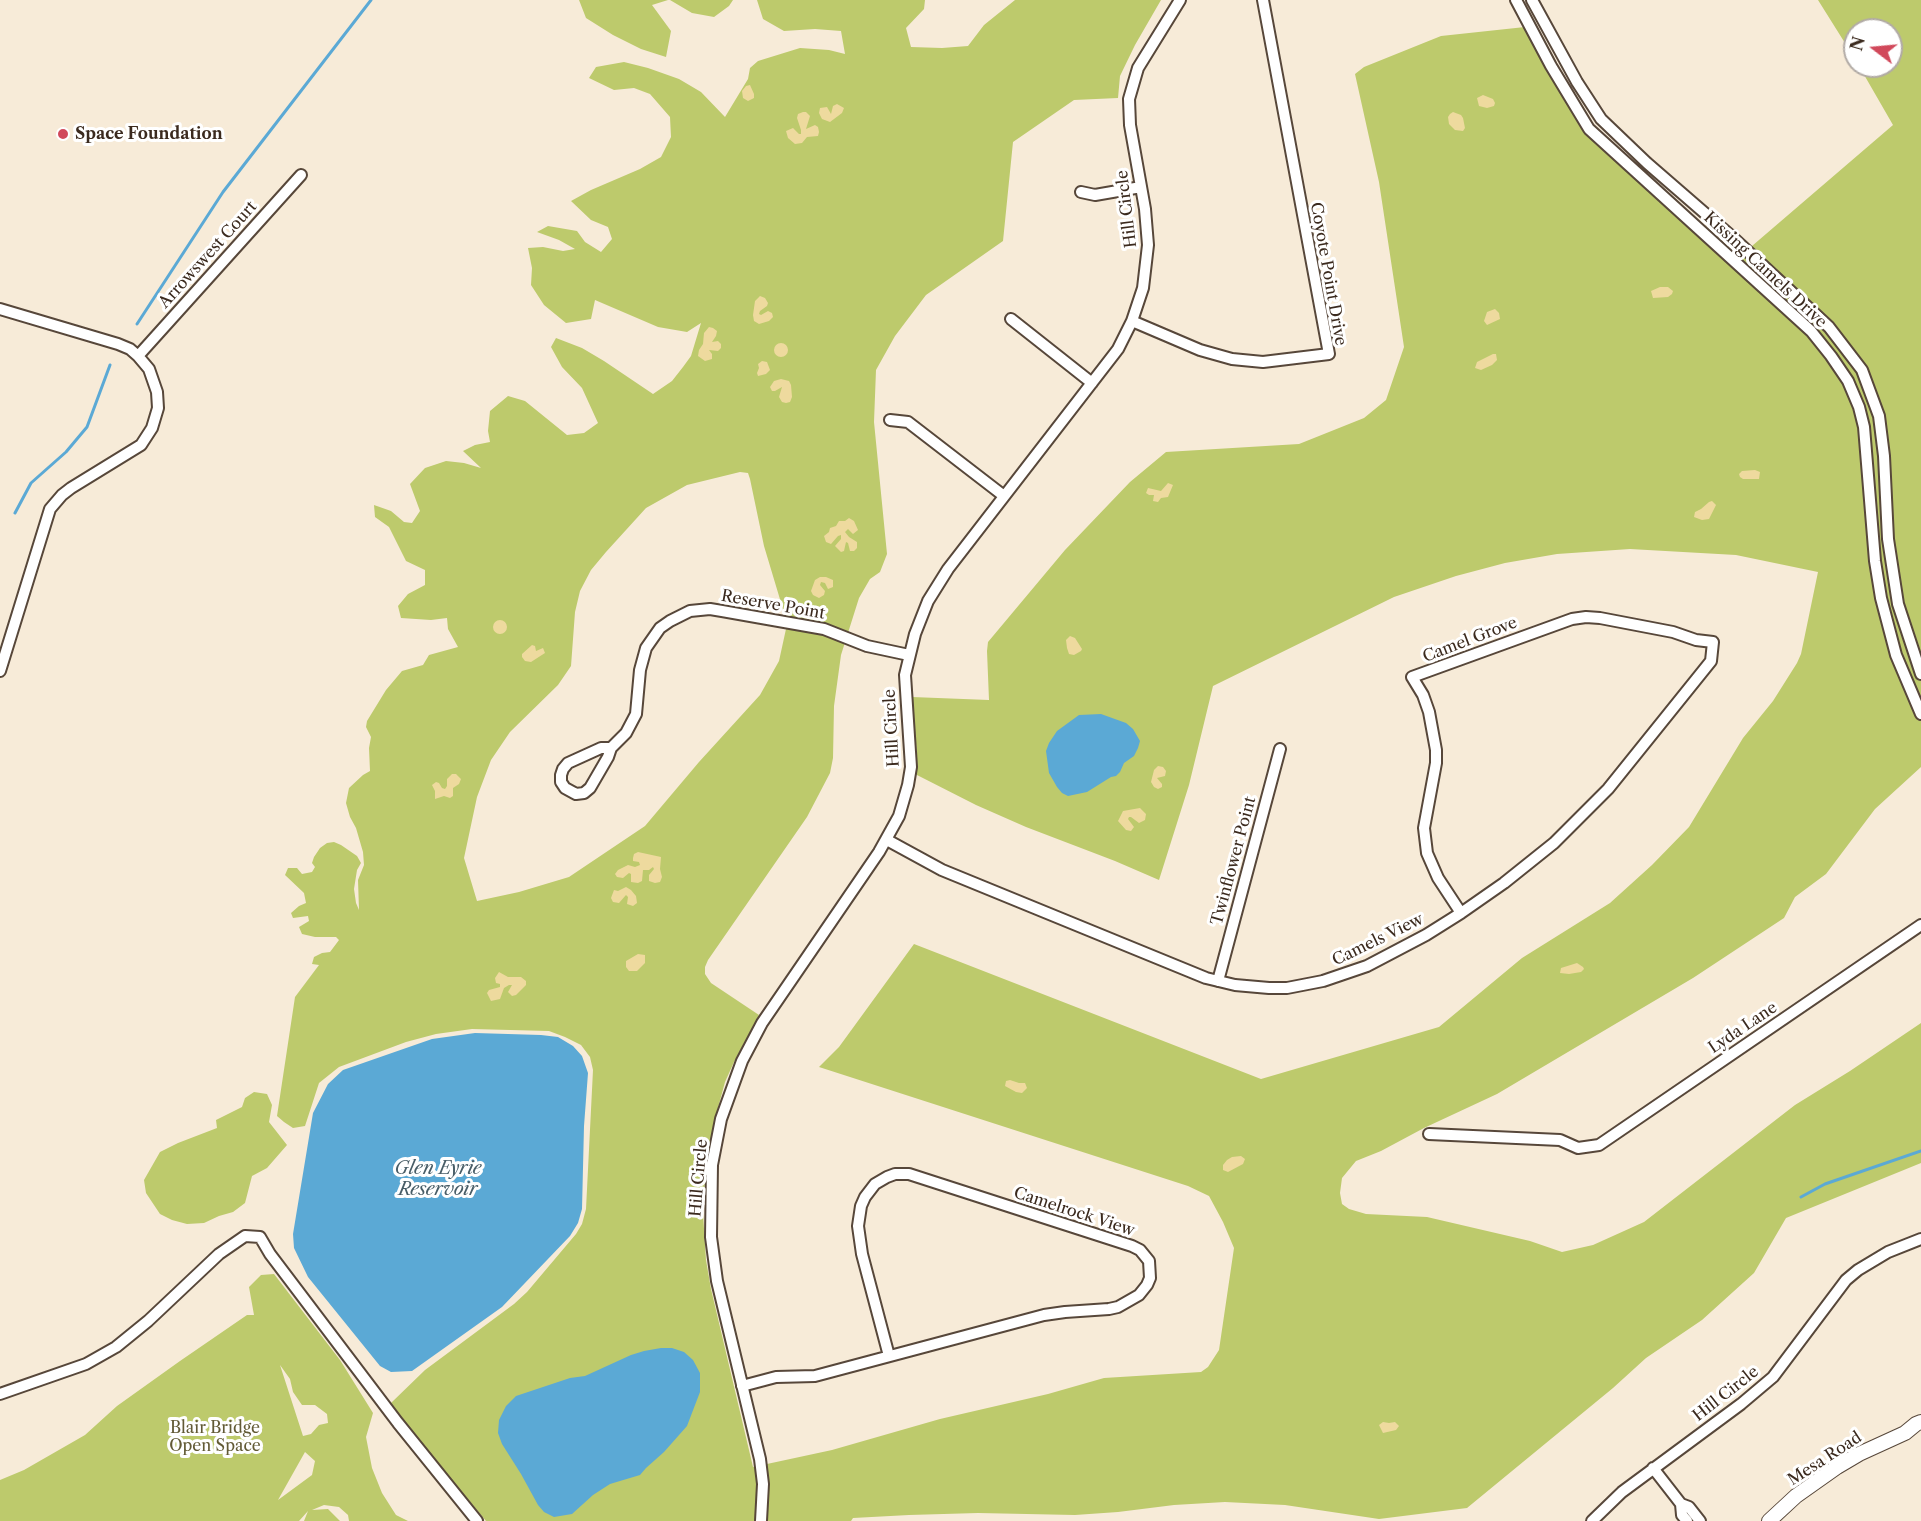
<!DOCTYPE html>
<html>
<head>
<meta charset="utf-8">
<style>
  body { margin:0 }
  #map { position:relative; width:1921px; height:1521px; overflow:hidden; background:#f7ebd8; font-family:"Libre Caslon Text",serif }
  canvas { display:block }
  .north { position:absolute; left:1843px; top:18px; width:60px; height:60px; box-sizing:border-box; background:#fff; border:2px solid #b1aaa5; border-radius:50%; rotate:286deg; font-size:16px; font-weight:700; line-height:24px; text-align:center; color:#3b2a1e }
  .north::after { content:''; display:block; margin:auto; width:21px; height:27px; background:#d1495b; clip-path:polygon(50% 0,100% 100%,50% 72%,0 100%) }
</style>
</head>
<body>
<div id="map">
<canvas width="1921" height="1521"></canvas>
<div class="north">N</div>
</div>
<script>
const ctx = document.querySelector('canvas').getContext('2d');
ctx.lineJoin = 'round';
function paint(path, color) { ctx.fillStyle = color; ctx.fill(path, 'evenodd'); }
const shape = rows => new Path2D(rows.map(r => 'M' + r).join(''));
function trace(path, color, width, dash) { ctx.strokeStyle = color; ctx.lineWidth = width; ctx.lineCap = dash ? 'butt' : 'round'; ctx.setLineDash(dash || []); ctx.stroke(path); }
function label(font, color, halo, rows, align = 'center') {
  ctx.font = font + ' "Libre Caslon Text",serif'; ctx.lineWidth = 6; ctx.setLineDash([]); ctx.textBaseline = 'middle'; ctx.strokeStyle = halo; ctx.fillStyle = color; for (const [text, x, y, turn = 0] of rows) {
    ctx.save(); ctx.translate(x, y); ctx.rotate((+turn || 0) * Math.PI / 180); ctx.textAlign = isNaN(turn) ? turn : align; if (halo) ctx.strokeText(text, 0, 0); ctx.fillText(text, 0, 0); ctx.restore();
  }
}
const green = shape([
  [579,0,668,0,652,5,671,31,666,57,641,49,613,35,586,18],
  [670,0,733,0,729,6,714,17,692,13],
  [757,0,925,0,924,9,906,28,911,47,942,48,968,46,984,25,1015,0,1161,0,1135,45,1120,76,1118,98,1074,100,1013,142,1003,241,926,295,895,336,876,370,874,422,887,554,880,572,870,579,859,598,841,655,834,706,833,758,830,773,807,817,708,960,705,967,705,974,711,983,759,1015,734,1062,725,1082,715,1119,706,1161,703,1213,706,1260,711,1289,753,1467,832,1450,940,1419,1048,1394,1104,1378,1201,1372,1208,1367,1219,1350,1234,1248,1223,1222,1209,1196,1188,1186,819,1067,839,1047,914,944,1261,1079,1439,1027,1522,958,1610,903,1652,865,1689,827,1743,738,1773,701,1797,663,1801,654,1818,572,1736,555,1630,549,1557,554,1505,563,1456,576,1394,597,1213,686,1189,785,1159,880,1115,861,1026,827,976,805,915,774,917,755,912,697,989,700,987,651,988,642,1065,550,1130,482,1166,452,1299,444,1364,418,1386,400,1404,347,1379,182,1355,74,1364,67,1441,36,1525,27,1582,126,1731,264,1893,125,1859,66,1891,66,1891,30,1855,30,1855,59,1818,0,1921,0,1921,767,1875,809,1826,874,1795,897,1784,918,1693,978,1497,1094,1424,1128,1381,1151,1356,1161,1342,1178,1340,1193,1342,1204,1349,1209,1366,1214,1427,1217,1530,1241,1562,1252,1593,1245,1644,1222,1795,1105,1850,1071,1921,1023,1921,1163,1786,1218,1754,1273,1702,1320,1646,1358,1613,1388,1467,1508,1379,1519,1285,1505,1225,1502,1174,1505,1118,1512,1075,1515,978,1513,909,1515,853,1518,851,1521,486,1521,407,1426,391,1403,425,1370,514,1304,527,1292,576,1234,582,1224,586,1209,593,1070,590,1057,581,1045,565,1037,549,1031,472,1029,436,1034,406,1042,339,1067,319,1083,305,1126,293,1128,284,1122,277,1116,295,997,319,965,312,964,314,957,322,953,330,952,339,940,336,937,315,937,302,934,299,927,309,921,308,916,293,918,291,913,299,906,306,903,304,893,285,875,288,868,297,868,302,874,312,872,315,867,312,863,314,857,320,848,327,843,334,842,341,845,357,856,361,863,357,870,354,889,356,903,359,910,358,880,364,865,363,852,356,828,350,817,346,803,349,788,363,775,370,771,369,748,371,737,366,727,367,721,386,690,402,671,423,665,429,655,458,647,448,629,447,618,431,620,401,618,398,606,408,594,425,585,425,570,406,561,389,527,375,517,374,505,391,511,404,522,412,523,420,511,410,484,425,468,446,461,464,463,481,468,463,451,475,445,490,442,488,431,490,411,508,396,525,401,567,435,584,433,598,423,582,388,562,367,551,347,556,338,582,348,604,361,653,394,672,381,683,367,691,356,701,323,687,332,658,327,595,300,591,319,566,323,544,305,531,285,532,268,528,248,543,247,563,251,575,249,559,240,537,232,548,226,577,231,585,242,601,252,612,239,608,227,591,220,571,201,591,190,640,169,661,157,671,137,670,117,650,94,634,88,614,90,589,78,596,67,624,62,648,68,679,79,701,92,725,117,748,79,750,68,758,61,800,48,829,50,845,54,841,31,815,29,784,31,763,19],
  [740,472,748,473,750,479,764,546,785,616,786,629,779,661,760,695,699,762,645,826,569,877,519,892,477,901,464,858,477,797,491,760,510,732,558,685,571,666,575,612,580,591,591,570,606,552,646,508,687,485],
  [254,1092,267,1094,272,1105,269,1122,287,1145,267,1168,252,1176,245,1203,233,1212,219,1216,204,1223,187,1224,172,1220,160,1214,146,1193,144,1180,160,1152,178,1143,217,1128,216,1120,242,1107,245,1098],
  [274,1274,340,1360,373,1413,366,1437,372,1468,382,1493,396,1515,408,1521,349,1521,348,1515,339,1507,324,1505,312,1510,328,1509,340,1521,304,1521,308,1511,299,1521,0,1521,0,1480,24,1470,85,1435,117,1406,180,1361,247,1315,254,1315,249,1287,261,1275],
  [280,1365,290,1379,293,1392,302,1405,315,1405,327,1414,328,1423,319,1425,311,1434,303,1436],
  [305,1452,315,1461,312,1475,278,1500]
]);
const sand = shape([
  [750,85,754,94,754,98,748,101,743,98,742,91,746,86],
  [1483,95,1493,99,1495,103,1494,106,1487,108,1479,106,1477,98],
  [837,104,844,108,842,113,830,122,822,119,819,113,820,108,827,107,831,114,833,106],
  [803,112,806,112,810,116,806,129,815,125,818,127,819,132,818,136,807,137,802,143,795,144,788,138,786,131,793,128,799,134,801,134,801,130,797,118,798,114],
  [1453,112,1461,115,1463,118,1465,128,1463,131,1455,130,1449,124,1448,117,1450,114],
  [1660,287,1668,287,1673,291,1672,294,1668,297,1653,298,1651,291],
  [760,296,765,298,768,303,767,306,760,311,759,314,761,315,768,311,772,313,773,317,769,321,759,324,754,321,753,315,755,301],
  [1495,309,1499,313,1500,319,1487,325,1484,321,1487,312],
  [709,327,713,328,717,331,716,336,712,342,718,341,721,344,721,348,718,351,709,350,712,354,712,359,705,361,698,356,699,350,703,344,704,333],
  '774 350a7 7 0 1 1 14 0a7 7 0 1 1-14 0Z',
  [1493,354,1496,354,1497,360,1492,365,1481,370,1475,368,1477,362],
  [762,361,767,362,770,370,766,374,758,376,757,373,759,368,758,364],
  [781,379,789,381,791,385,792,397,790,402,786,403,782,402,779,397,782,387,775,391,772,391,770,387,774,381],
  [1755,470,1760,472,1759,479,1743,479,1740,477,1739,474,1742,471],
  [1168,483,1173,485,1168,497,1161,498,1158,502,1153,501,1154,495,1149,495,1146,493,1148,488,1161,491],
  [1712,501,1716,505,1709,519,1702,520,1694,517,1695,512,1701,509,1709,502],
  [849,518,854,521,858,530,853,534,848,529,845,532,849,537,857,542,857,548,854,551,850,551,848,543,846,542,844,551,841,552,835,546,841,539,841,535,838,536,831,544,826,542,824,536,829,532,830,528,836,526,839,521,845,521],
  [826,577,833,580,833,587,828,589,825,583,821,582,820,585,825,591,824,595,819,598,813,595,811,591,815,580,820,577],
  '493 627a7 7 0 1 1 14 0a7 7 0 1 1-14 0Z',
  [1070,636,1075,638,1082,649,1081,651,1074,655,1069,654,1067,648,1066,640],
  [532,645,535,646,536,651,543,648,545,653,531,662,525,661,522,657,522,654],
  [1158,766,1163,767,1166,771,1165,776,1157,778,1162,784,1162,787,1158,789,1154,787,1151,782,1154,770],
  [452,774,456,774,461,779,459,784,453,788,453,796,450,798,444,796,435,799,435,791,432,785,436,782,439,783,442,788,445,789,447,786,447,779],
  [1140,808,1146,814,1145,820,1139,823,1131,817,1129,817,1128,819,1134,827,1131,831,1126,830,1118,821,1123,811],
  [638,852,661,857,660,869,662,877,660,882,655,883,649,881,649,875,654,869,653,867,649,870,643,870,642,881,638,883,631,882,631,874,629,873,623,878,617,877,615,874,618,870,628,865,635,867,640,865,639,862,633,861,633,858,634,854],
  [626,887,631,890,636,896,637,903,633,906,627,904,628,897,626,895,619,903,613,902,611,898,614,890,618,891],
  [638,954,645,955,645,963,637,971,629,971,626,967,626,961],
  [1577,963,1583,967,1584,969,1581,972,1569,974,1560,973,1561,968],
  [499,972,508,977,521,977,526,981,526,985,516,995,512,996,508,992,512,985,509,985,504,988,500,999,491,1001,487,993,489,990,500,987,500,984,496,983,495,978],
  [1010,1080,1019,1083,1025,1083,1027,1088,1022,1093,1016,1092,1005,1086,1006,1081],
  [1241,1156,1245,1159,1243,1164,1228,1172,1223,1170,1223,1165,1227,1160,1232,1157],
  [1383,1422,1389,1423,1395,1422,1399,1426,1396,1430,1383,1433,1379,1425]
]);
const water = shape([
  [1101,714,1126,723,1133,729,1140,741,1138,748,1134,756,1124,763,1120,772,1116,776,1111,777,1087,792,1068,796,1062,793,1057,787,1049,773,1046,751,1049,743,1057,731,1079,715],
  [475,1033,541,1035,558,1037,573,1046,582,1056,588,1073,584,1126,582,1209,578,1223,570,1236,502,1307,412,1371,391,1372,380,1366,308,1277,294,1248,293,1234,313,1113,328,1084,343,1070,432,1039],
  [661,1348,672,1348,684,1352,693,1360,700,1373,700,1392,687,1426,664,1452,646,1468,640,1475,610,1484,593,1495,572,1514,554,1517,544,1512,538,1505,521,1474,502,1444,498,1433,499,1420,506,1406,516,1396,570,1378,585,1376,631,1355,644,1351]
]);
const stream = shape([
  [137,324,223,192,371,0],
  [15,513,31,483,66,452,87,427,110,365],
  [1801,1197,1825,1184,1921,1151]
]);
const street = shape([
  [1516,0,1551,66,1589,129,1811,331,1831,356,1848,381,1859,407,1864,427,1875,561,1881,598,1896,655,1921,714],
  [1532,0,1577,82,1601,119,1647,163,1730,235,1829,327,1862,370,1879,416,1884,456,1888,539,1898,604,1921,674],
  [1081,192,1095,195,1141,187],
  [0,309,118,344,130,349,138,356,149,369,157,392,158,408,152,428,141,445,71,488,62,495,50,509,0,671],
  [1011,319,1092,383],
  [1132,321,1200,350,1232,359,1263,362,1329,354,1263,0],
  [138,356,301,175],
  [890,420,908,422,1004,496],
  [611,748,608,757,590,788,584,793,576,794,565,788,561,782,561,775,563,769,568,763,601,748,611,748,626,733,636,714,640,670,646,648,660,628,670,621,690,611,710,609,722,611,824,629,867,646,909,655],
  [887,840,942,870,1206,978,1235,985,1269,988,1287,988,1323,981,1367,966,1426,935,1461,913,1504,883,1554,843,1608,789,1711,661,1713,642,1696,640,1673,632,1600,618,1586,617,1572,619,1412,677,1423,695,1429,712,1436,750,1436,763,1424,828,1427,853,1438,878,1461,913],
  [1218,981,1280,749],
  [1429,1134,1560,1140,1578,1148,1599,1145,1921,925],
  [742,1386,776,1377,815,1376,1044,1315,1065,1312,1109,1309,1118,1307,1139,1295,1147,1285,1150,1278,1149,1261,1140,1250,1132,1246,909,1174,895,1174,887,1177,875,1184,865,1197,861,1206,858,1226,862,1254,889,1356],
  [0,1394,86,1364,116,1347,148,1321,219,1254,245,1236,260,1237,270,1254,398,1423,477,1521],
  [1653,1468,1681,1504,1682,1515,1687,1521],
  [1681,1504,1689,1507,1700,1521],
  [761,1521,763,1484,760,1459,717,1281,711,1237,712,1165,721,1119,742,1061,762,1023,879,852,899,816,908,785,911,767,905,675,915,634,928,601,948,569,1118,349,1132,321,1143,288,1148,245,1145,209,1130,125,1129,99,1138,68,1180,0],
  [1592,1521,1622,1492,1741,1404,1773,1377,1846,1280,1858,1270,1888,1252,1921,1239]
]);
const secondary = shape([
  [1769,1521,1796,1496,1837,1467,1859,1454,1905,1433,1916,1424,1921,1422]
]);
const markers = [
  [63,134,6,"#d1495b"]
];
const poiNames = [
  ["Space Foundation",75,134]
];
const streetNames = [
  ["Hill Circle",1127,209,-97],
  ["Arrowswest Court",208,255,-48],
  ["Kissing Camels Drive",1765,270,43],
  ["Coyote Point Drive",1328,274,80],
  ["Reserve Point",773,605,10],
  ["Camel Grove",1470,640,-21],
  ["Hill Circle",892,728,-93],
  ["Twinflower Point",1234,861,-75],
  ["Camels View",1378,940,-26],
  ["Lyda Lane",1743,1028,-34],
  ["Hill Circle",699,1178,-85],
  ["Camelrock View",1074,1212,18],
  ["Hill Circle",1726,1394,-38],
  ["Mesa Road",1825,1459,-33]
];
const parkNames = [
  ["Blair Bridge",215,1428],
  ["Open Space",215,1446]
];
const waterNames = [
  ["Glen Eyrie",438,1169],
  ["Reservoir",438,1190]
];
paint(green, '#bdca6c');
paint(sand, '#eeda9e');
paint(water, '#5ba9d5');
trace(stream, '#5ba9d5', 3);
trace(street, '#57473a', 14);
trace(secondary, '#57473a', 16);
trace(street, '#fff', 10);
trace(secondary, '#fff', 14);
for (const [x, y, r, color] of markers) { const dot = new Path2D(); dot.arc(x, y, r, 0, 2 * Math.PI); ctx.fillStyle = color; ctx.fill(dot); trace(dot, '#fff', 2); }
label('bold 16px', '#3b2a1e', '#fff', poiNames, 'left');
label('16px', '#3b2a1e', '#fff', streetNames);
label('16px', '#625a35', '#fff', parkNames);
label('italic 18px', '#485d67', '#fff', waterNames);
</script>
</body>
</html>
